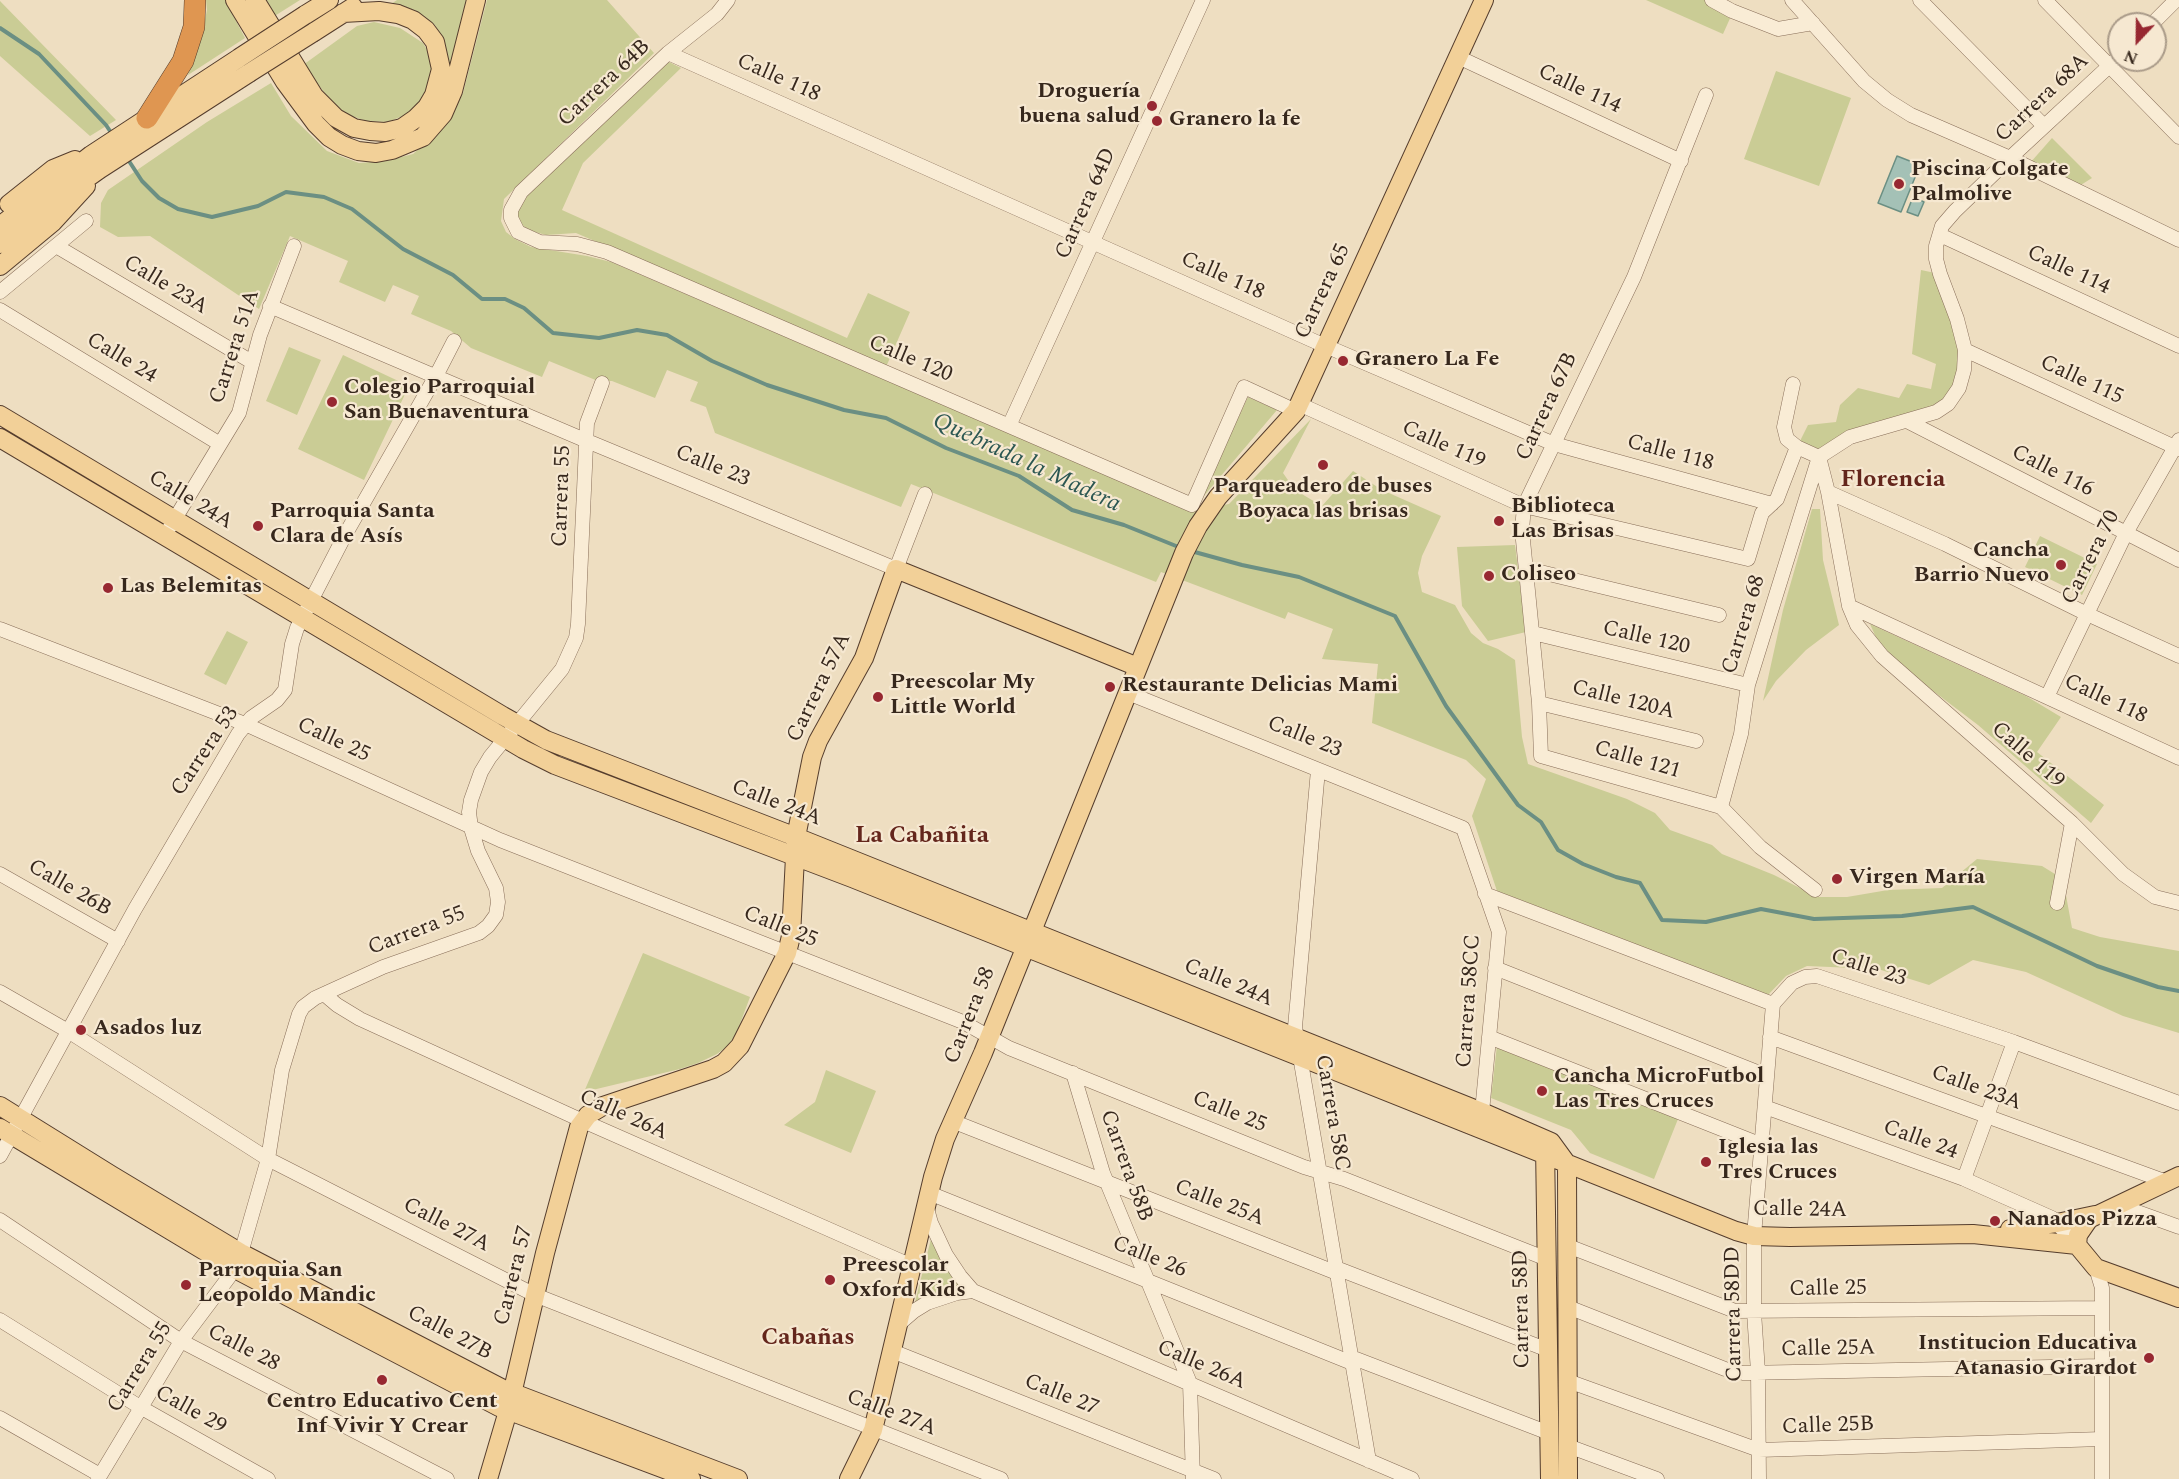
<!DOCTYPE html>
<html>
<head>
<meta charset="utf-8">
<style>
  body { margin:0 }
  #map { position:relative; width:2179px; height:1479px; overflow:hidden; background:#eedec1; font-family:Spectral,serif }
  canvas { display:block }
  .north { position:absolute; left:2107px; top:12px; width:60px; height:60px; box-sizing:border-box; background:#f6e8d1; border:2px solid #aa9b89; border-radius:50%; rotate:202deg; font-size:16px; font-weight:700; line-height:24px; text-align:center; color:#37281d }
  .north::after { content:''; display:block; margin:auto; width:21px; height:27px; background:#972831; clip-path:polygon(50% 0,100% 100%,50% 72%,0 100%) }
</style>
</head>
<body>
<div id="map">
<canvas width="2179" height="1479"></canvas>
<div class="north">N</div>
</div>
<script>
const ctx = document.querySelector('canvas').getContext('2d');
ctx.lineJoin = 'round';
function paint(path, color) { ctx.fillStyle = color; ctx.fill(path, 'evenodd'); }
const shape = rows => new Path2D(rows.map(r => 'M' + r).join(''));
function trace(path, color, width, dash) { ctx.strokeStyle = color; ctx.lineWidth = width; ctx.lineCap = dash ? 'butt' : 'round'; ctx.setLineDash(dash || []); ctx.stroke(path); }
function label(font, color, halo, rows, align = 'center') {
  ctx.font = font + ' Spectral,serif'; ctx.lineWidth = 4.5; ctx.setLineDash([]); ctx.textBaseline = 'middle'; ctx.strokeStyle = halo; ctx.fillStyle = color; for (const [text, x, y, turn = 0] of rows) {
    ctx.save(); ctx.translate(x, y); ctx.rotate((+turn || 0) * Math.PI / 180); ctx.textAlign = isNaN(turn) ? turn : align; if (halo) ctx.strokeText(text, 0, 0); ctx.fillText(text, 0, 0); ctx.restore();
  }
}
const green = shape([
  [206,0,225,0,245,38,188,75,201,39,207,10],
  [262,0,300,0,273,17],
  [397,0,466,0,444,93,442,40,435,25,415,10,391,4],
  [487,0,607,0,654,53,504,199,501,221,506,232,515,239,531,247,587,256,611,262,1190,511,1229,504,1311,419,1283,473,1295,490,1322,506,1353,471,1382,490,1441,516,1422,556,1418,573,1422,592,1455,605,1471,633,1483,643,1498,649,1515,660,1522,737,1528,764,1627,799,1655,813,1670,830,1712,845,1722,854,1774,875,1818,897,1847,897,1888,890,1942,888,1977,859,2042,866,2063,879,2072,928,2100,937,2179,951,2179,1033,2123,1016,2026,972,1973,960,1929,985,1878,969,1807,966,1786,976,1768,995,1497,891,1472,816,1486,779,1466,760,1372,723,1378,664,1322,659,1333,629,1288,612,1285,619,1161,572,1156,582,911,484,901,507,715,433,706,407,690,401,698,382,667,370,655,398,612,381,598,381,549,361,542,377,471,348,451,331,411,314,419,296,393,285,385,302,339,282,348,261,290,236,259,309,150,236,118,237,100,227,101,203,108,190,207,122,271,83,291,116,327,151,359,163,386,161,413,154,444,127,463,93],
  [1646,0,1706,0,1732,14,1723,34],
  [0,1,116,120,90,136,0,56],
  [374,22,400,28,423,43,432,58,433,76,426,94,408,114,388,122,366,121,349,115,334,105,303,65,357,26],
  [669,62,681,68,583,163,562,210,847,338,868,293,910,312,886,367,576,233,546,235,528,230,518,221,516,211,525,198],
  [1776,71,1851,98,1819,186,1744,159],
  [2052,138,2092,178,2076,188,2030,163],
  [1921,270,1940,274,1961,353,1957,380,1943,402,1819,457,1797,447,1808,425,1836,422,1840,405,1858,388,1899,398,1907,384,1931,389,1936,364,1912,354],
  [289,347,321,360,297,415,266,401],
  [343,355,409,386,364,480,298,449],
  [1248,397,1277,410,1197,504],
  [1812,509,1820,509,1823,560,1839,625,1806,650,1776,681,1763,701,1783,610],
  [2040,536,2097,564,2082,595,2025,567],
  [1515,545,1526,632,1488,641,1462,606,1457,547],
  [1870,624,2026,696,2061,717,2037,752,2104,805,2091,823,1978,725,1916,678,1878,642],
  [227,631,248,642,226,685,204,674],
  [643,953,750,997,737,1032,729,1045,717,1054,698,1063,680,1069,584,1092],
  [1497,1045,1678,1119,1654,1179,1590,1153,1571,1130,1491,1098],
  [826,1070,876,1091,851,1153,784,1125,815,1102],
  [931,1239,965,1288,914,1306]
]);
const water = shape([
  [1897,156,1920,165,1901,212,1878,203,1897,156],
  [1913,197,1924,202,1918,216,1907,212,1913,197]
]);
const stream = shape([
  [0,28,39,54,106,125,112,134],
  [127,158,142,181,159,198,178,209,212,217,258,206,286,192,324,197,352,209,403,249,453,275,482,299,505,299,524,308,553,333,599,338,637,330,667,335,712,361,767,385,844,410,886,418,946,448,1019,476,1072,510,1124,525,1181,548],
  [1191,551,1242,565,1299,577,1395,616,1446,706,1518,805,1541,822,1558,850,1583,864,1616,877,1640,883,1662,920,1706,922,1761,909,1814,919,1902,916,1973,907,2097,966,2158,987,2179,991]
]);
const minor = shape([
  [728,0,717,14,668,53,521,192,511,210,511,218,518,232,540,242,577,244,607,252,1192,505,1244,387,1296,411],
  [1712,0,1732,11,1778,29,1813,23],
  [1792,0,1864,81,1887,100,1911,115,2010,158,2179,240],
  [1920,0,2044,126],
  [2045,0,2179,137],
  [2152,24,2176,0],
  [668,53,1314,341,1554,444,1772,504],
  [1458,57,1681,161],
  [1706,95,1634,277,1524,506,1522,530,1539,703,1541,756,1721,807,1760,847,1815,890],
  [1940,235,2179,346],
  [56,246,252,362],
  [0,292,86,221],
  [270,306,587,441,896,569,925,494],
  [0,310,220,444],
  [1965,350,2179,449],
  [1793,384,1784,427,1787,439,1797,447,1819,457],
  [1299,404,1524,506,1748,559,1762,513,1777,499,1797,447],
  [1907,421,2179,560],
  [1009,426,1203,0],
  [1819,457,1828,492,1849,606,1857,625,1882,656,2072,823,2123,874,2155,897,2179,903],
  [1819,457,1850,437,1936,412,1948,404,1959,388,1964,370,1965,350,1957,319,1940,274,1936,259,1936,246,1942,226,1955,211,2010,158,2119,57],
  [1828,492,1945,544,2087,614,2179,656],
  [170,527,239,413,260,335,294,246],
  [1528,569,1719,615],
  [1849,606,2179,758],
  [0,629,245,724,500,840,963,1022,1009,1048,1304,1167,1344,1179,1547,1259],
  [1533,633,1748,685],
  [1128,693,1463,828,1499,932,1482,1112],
  [2047,697,2126,533,2179,440],
  [1539,703,1696,741],
  [1318,770,1295,1027,1369,1461],
  [1721,807,1741,734,1748,685,1819,457],
  [0,874,118,941],
  [1485,894,1773,1004,1792,983,1805,977,1817,976,2014,1042,2179,1103],
  [2057,903,2072,823],
  [1495,968,1767,1076],
  [0,992,68,1031,268,1159,535,1295,1001,1479],
  [324,994,337,1005,360,1019,583,1121,912,1266],
  [1489,1037,1762,1145],
  [1770,1037,2167,1182],
  [1073,1073,1103,1173,1190,1383,1193,1479],
  [1765,1107,1964,1179,2052,1218,2077,1245],
  [952,1121,1337,1273],
  [0,1156,135,909,238,734,251,718,277,700,285,690,292,644,297,628,345,535,436,376,454,341],
  [1964,1179,2014,1042],
  [929,1193,1352,1363],
  [926,1205,931,1223,946,1255,960,1276,973,1291,1412,1479],
  [2118,1205,2179,1227],
  [0,1220,181,1341,447,1479],
  [1568,1246,1735,1311,2101,1308],
  [1336,1268,1548,1350],
  [2096,1268,2102,1288,2102,1479],
  [1568,1307,1725,1369,1743,1373,2102,1366],
  [0,1320,140,1407,268,1479],
  [899,1324,914,1311,927,1303,957,1293,973,1291],
  [892,1351,1214,1479],
  [1351,1357,1549,1433],
  [1568,1381,1759,1450,2102,1439],
  [0,1418,100,1475],
  [1568,1446,1657,1479],
  [98,1479,181,1341,229,1277,241,1253,268,1159,282,1070,299,1014,303,1007,315,998,383,967,479,933,488,926,496,915,498,902,496,888,478,851,471,828,469,812,471,800,481,772,490,757,562,669,576,638,578,624,587,423,602,383],
  [1759,1479,1758,1372,1754,1312,1754,1236,1773,1004]
]);
const major = shape([
  [235,0,285,82,316,124,329,137,342,145,358,151,376,153,392,150,423,137,443,114,453,91,476,0],
  [255,0,314,96,336,118,354,128,370,131,385,132,402,128,415,119,427,107,434,95,441,69,435,42,426,30,413,20,398,14,379,11,343,13],
  [305,15,329,0],
  [314,32,353,7],
  [9,204,53,169,75,160],
  [0,226,91,155,239,58],
  [0,244,59,198,100,169,249,73],
  [0,266,53,222,86,186],
  [0,415,503,716,546,740,796,837,1482,1112,1551,1142,1567,1164,1568,1479],
  [0,438,523,749,555,765,852,878,1736,1231,1754,1236,1790,1237,1973,1234,2077,1245],
  [0,1106,111,1175,241,1253,503,1389,738,1479],
  [0,1128,233,1268,499,1407,691,1479],
  [1545,1146,1550,1479],
  [2010,1229,2057,1223,2095,1215],
  [2077,1245,2078,1235,2089,1219,2179,1176],
  [2077,1245,2096,1268,2179,1298],
  [488,1479,508,1411,545,1253,579,1127,588,1115,603,1106,713,1069,724,1063,740,1046,787,953,791,936,796,837,812,757,818,741,864,658,896,569,1138,667],
  [849,1479,873,1430,933,1177,945,1139,983,1053,1184,553,1198,526,1218,497,1296,411,1484,0]
]);
const highway = shape([
  [147,118,183,61,194,27,195,0]
]);
const majorBridge = shape([
  [239,58,305,15],
  [249,73,314,32]
]);
const markers = [
  [1152,106,6,"#972831"],
  [1157,121,6,"#972831"],
  [1899,184,6,"#972831"],
  [1343,361,6,"#972831"],
  [332,402,6,"#972831"],
  [1323,465,6,"#972831"],
  [1499,521,6,"#972831"],
  [258,526,6,"#972831"],
  [2061,565,6,"#972831"],
  [1489,576,6,"#972831"],
  [108,588,6,"#972831"],
  [1110,687,6,"#972831"],
  [878,697,6,"#972831"],
  [1837,879,6,"#972831"],
  [81,1030,6,"#972831"],
  [1542,1091,6,"#972831"],
  [1706,1162,6,"#972831"],
  [1995,1221,6,"#972831"],
  [830,1280,6,"#972831"],
  [186,1285,6,"#972831"],
  [2149,1358,6,"#972831"],
  [382,1380,6,"#972831"]
];
const streetNames = [
  ["Calle 118",778,79,24],
  ["Carrera 64B",605,84,-43],
  ["Calle 114",1579,90,25],
  ["Carrera 68A",2043,99,-43],
  ["Carrera 64D",1087,204,-66],
  ["Calle 114",2068,271,25],
  ["Calle 118",1222,277,24],
  ["Calle 23A",165,286,31],
  ["Carrera 65",1324,292,-65],
  ["Carrera 51A",236,347,-72],
  ["Calle 24",121,359,31],
  ["Calle 120",910,360,23],
  ["Calle 115",2081,381,25],
  ["Carrera 67B",1548,407,-65],
  ["Calle 119",1443,446,24],
  ["Calle 118",1670,454,15],
  ["Calle 23",712,467,22],
  ["Calle 116",2052,472,27],
  ["Carrera 55",563,496,-88],
  ["Calle 24A",190,501,31],
  ["Carrera 70",2092,558,-63],
  ["Carrera 68",1745,625,-73],
  ["Calle 120",1646,639,13],
  ["Carrera 57A",820,688,-64],
  ["Calle 118",2105,700,25],
  ["Calle 120A",1623,701,14],
  ["Calle 23",1304,738,22],
  ["Calle 25",333,741,25],
  ["Carrera 53",206,752,-56],
  ["Calle 119",2027,756,41],
  ["Calle 121",1637,761,16],
  ["Calle 24A",776,804,21],
  ["Calle 26B",69,889,30],
  ["Calle 25",780,928,22],
  ["Carrera 55",417,932,-21],
  ["Calle 23",1868,969,18],
  ["Calle 24A",1228,984,22],
  ["Carrera 58CC",1470,1001,-86],
  ["Carrera 58",971,1016,-68],
  ["Calle 23A",1976,1089,20],
  ["Calle 25",1229,1113,22],
  ["Carrera 58C",1331,1113,80],
  ["Calle 26A",623,1116,24],
  ["Calle 24",1920,1141,20],
  ["Carrera 58B",1125,1166,70],
  ["Calle 25A",1219,1204,21],
  ["Calle 24A",1800,1211,1],
  ["Calle 27A",446,1226,27],
  ["Calle 26",1149,1258,22],
  ["Carrera 57",515,1276,-76],
  ["Calle 25",1828,1290,-1],
  ["Carrera 58D",1523,1309,-91],
  ["Carrera 58DD",1735,1314,-91],
  ["Calle 27B",449,1334,28],
  ["Calle 28",243,1349,27],
  ["Calle 25A",1828,1350,-1],
  ["Calle 26A",1201,1366,23],
  ["Carrera 55",141,1368,-58],
  ["Calle 27",1061,1396,22],
  ["Calle 29",190,1411,29],
  ["Calle 27A",891,1414,21],
  ["Calle 25B",1828,1427,-2]
];
const poiNames = [
  ["Droguería",1140,93,"right"],
  ["buena salud",1140,118,"right"],
  ["Granero la fe",1169,121],
  ["Piscina Colgate",1911,171],
  ["Palmolive",1911,196],
  ["Granero La Fe",1355,361],
  ["Colegio Parroquial",344,389],
  ["San Buenaventura",344,414],
  ["Parqueadero de buses",1323,488,"center"],
  ["Boyaca las brisas",1323,513,"center"],
  ["Biblioteca",1511,508],
  ["Las Brisas",1511,533],
  ["Parroquia Santa",270,513],
  ["Clara de Asís",270,538],
  ["Cancha",2049,552,"right"],
  ["Barrio Nuevo",2049,577,"right"],
  ["Coliseo",1501,576],
  ["Las Belemitas",120,588],
  ["Preescolar My",890,684],
  ["Little World",890,709],
  ["Restaurante Delicias Mami",1122,687],
  ["Virgen María",1849,879],
  ["Asados luz",93,1030],
  ["Cancha MicroFutbol",1554,1078],
  ["Las Tres Cruces",1554,1103],
  ["Iglesia las",1718,1149],
  ["Tres Cruces",1718,1174],
  ["Nanados Pizza",2007,1221],
  ["Preescolar",842,1267],
  ["Oxford Kids",842,1292],
  ["Parroquia San",198,1272],
  ["Leopoldo Mandic",198,1297],
  ["Institucion Educativa",2137,1345,"right"],
  ["Atanasio Girardot",2137,1370,"right"],
  ["Centro Educativo Cent",382,1403,"center"],
  ["Inf Vivir Y Crear",382,1428,"center"]
];
const waterNames = [
  ["Quebrada la Madera",1026,464,25]
];
const neighbourhoodNames = [
  ["Florencia",1893,481],
  ["La Cabañita",922,837],
  ["Cabañas",808,1339]
];
paint(green, '#cacc95');
paint(water, '#a4c1b6');
trace(water, '#6b8f83', 1.5);
trace(stream, '#6b8f83', 4);
trace(minor, '#886e59', 15);
trace(major, '#553d2d', 20);
trace(highway, '#553d2d', 22);
trace(minor, '#f9ecd5', 14);
trace(major, '#f2d098', 18);
trace(highway, '#df9651', 21);
trace(majorBridge, '#553d2d', 20, []);
trace(majorBridge, '#f2d098', 18);
for (const [x, y, r, color] of markers) { const dot = new Path2D(); dot.arc(x, y, r, 0, 2 * Math.PI); ctx.fillStyle = color; ctx.fill(dot); trace(dot, '#f6e8d1', 2); }
label('22px', '#37281d', '#f6e8d1', streetNames);
label('bold 22px', '#37281d', '#f6e8d1', poiNames, 'left');
label('italic 24px', '#2c5752', '#f6e8d1', waterNames);
label('bold 24px', '#64261c', '#f6e8d1', neighbourhoodNames);
</script>
</body>
</html>
